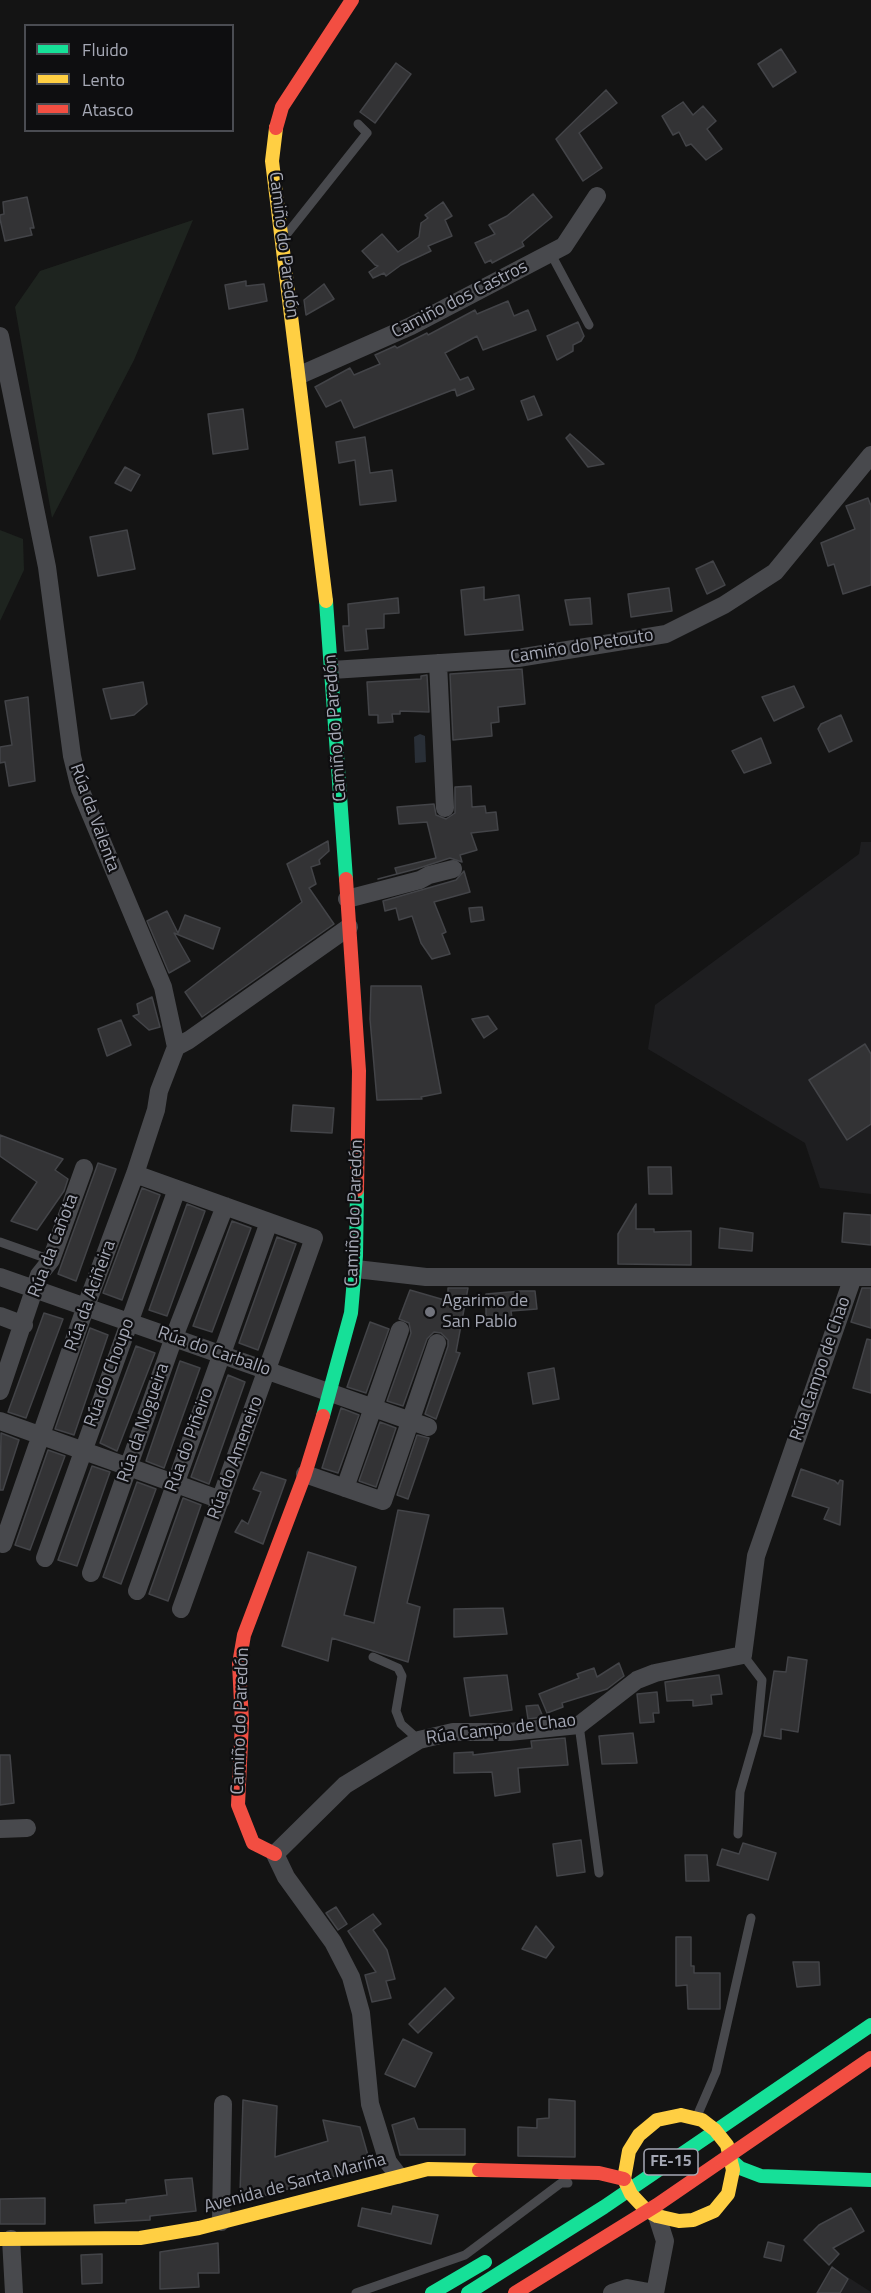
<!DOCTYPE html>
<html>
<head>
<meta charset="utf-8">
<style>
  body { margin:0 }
  #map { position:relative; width:871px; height:2293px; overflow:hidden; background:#141414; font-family:"Titillium Web",sans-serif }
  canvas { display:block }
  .legend { position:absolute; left:24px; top:24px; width:210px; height:108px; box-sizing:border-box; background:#0e0e10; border:2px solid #4a4c52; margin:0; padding:8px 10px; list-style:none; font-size:18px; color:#a5a8b5 }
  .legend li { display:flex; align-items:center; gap:12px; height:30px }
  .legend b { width:30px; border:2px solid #4a4c52 }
</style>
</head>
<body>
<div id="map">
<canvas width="871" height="2293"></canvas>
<ul class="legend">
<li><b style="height:8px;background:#16e098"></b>Fluido</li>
<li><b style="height:8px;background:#ffcf43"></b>Lento</li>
<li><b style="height:8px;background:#f24e42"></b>Atasco</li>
</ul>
</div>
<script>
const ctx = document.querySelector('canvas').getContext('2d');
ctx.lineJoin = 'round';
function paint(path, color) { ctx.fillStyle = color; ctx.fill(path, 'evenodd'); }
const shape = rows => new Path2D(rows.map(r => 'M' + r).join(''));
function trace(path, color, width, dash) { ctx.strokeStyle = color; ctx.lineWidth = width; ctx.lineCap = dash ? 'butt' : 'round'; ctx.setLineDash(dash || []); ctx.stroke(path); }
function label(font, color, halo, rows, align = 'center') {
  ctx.font = font + ' "Titillium Web",sans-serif'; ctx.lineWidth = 4.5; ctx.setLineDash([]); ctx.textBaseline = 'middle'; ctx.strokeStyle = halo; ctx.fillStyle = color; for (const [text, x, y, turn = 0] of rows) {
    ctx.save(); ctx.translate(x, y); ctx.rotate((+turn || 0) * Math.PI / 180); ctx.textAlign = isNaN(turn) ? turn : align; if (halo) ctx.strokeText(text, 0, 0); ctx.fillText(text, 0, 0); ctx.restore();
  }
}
const built = shape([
  [861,842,871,842,871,1194,820,1188,805,1143,648,1049,655,1005,859,854],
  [832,2267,871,2292,871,2293,817,2293]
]);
const green = shape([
  [193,220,134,360,52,518,15,307,40,271],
  [0,530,23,539,24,570,0,621]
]);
const water = shape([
  [420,734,425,736,426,762,415,763,414,737]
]);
const building = shape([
  [781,49,796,72,773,87,758,64,781,49],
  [396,63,411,74,375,123,360,112,396,63],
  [606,90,617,103,579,133,602,168,583,181,556,139,606,90],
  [683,102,693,115,703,106,716,121,707,129,722,149,706,160,691,144,686,146,679,132,673,135,662,116,683,102],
  [533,194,552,217,522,242,524,246,492,263,491,260,485,263,475,243,495,234,489,225,507,216,533,194],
  [27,197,34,228,30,228,32,235,5,241,0,219,0,215,4,214,3,202,27,197],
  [443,202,452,216,445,220,452,236,428,246,431,251,401,265,386,276,384,273,373,278,369,272,378,266,375,265,362,251,382,234,398,252,419,237,421,223,428,218,425,215,443,202],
  [246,281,246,286,264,284,267,301,229,309,225,285,246,281],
  [324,284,334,299,306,315,304,300,324,284],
  [508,301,514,316,528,310,536,330,483,350,477,336,445,353,460,380,468,377,474,389,457,396,455,389,354,428,341,400,326,407,315,387,350,368,354,375,380,364,375,355,395,346,397,348,427,333,428,335,475,310,477,314,508,301],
  [578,322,584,336,581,341,573,345,573,351,557,360,547,336,578,322],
  [534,396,542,415,528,420,521,401,534,396],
  [243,409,248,449,213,454,208,414,243,409],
  [570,434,604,464,588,467,566,438,570,434],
  [365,437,370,473,392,470,396,501,360,505,355,460,339,463,336,442,365,437],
  [125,467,140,475,131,491,115,483,125,467],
  [868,498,871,506,871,585,843,594,834,564,828,566,821,543,855,529,846,506,868,498],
  [127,530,135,569,98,576,90,537,127,530],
  [713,561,725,585,707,594,696,569,713,561],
  [484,587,484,600,519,595,523,630,465,635,461,590,484,587],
  [669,588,672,611,631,617,628,594,669,588],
  [398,598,399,613,384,614,384,628,366,629,368,649,345,651,343,626,349,626,348,604,398,598],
  [590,598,592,624,570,625,565,600,590,598],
  [522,669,525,704,498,707,499,722,491,723,492,736,453,740,450,674,522,669],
  [427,675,429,712,400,711,400,714,392,714,393,722,378,723,378,715,369,715,367,682,421,679,421,676,427,675],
  [143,682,147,704,134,715,111,719,103,689,143,682],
  [794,686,804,707,774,721,762,697,794,686],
  [28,697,35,781,9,786,5,762,0,763,0,747,12,745,5,701,28,697],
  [841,715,852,741,829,752,818,729,821,724,841,715],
  [761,738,771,763,744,773,732,751,761,738],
  [471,786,472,807,485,806,486,813,496,812,498,830,471,833,477,850,460,855,462,862,450,858,416,869,378,879,397,874,395,868,436,858,427,822,399,824,397,807,434,804,436,815,446,819,455,813,455,787,471,786],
  [328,841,329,851,319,860,320,864,311,867,316,884,309,888,334,924,202,1017,185,992,302,902,287,864,328,841],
  [464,871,470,892,434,902,446,932,442,934,450,954,432,959,421,943,412,916,399,920,396,908,385,911,383,901,456,880,464,871],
  [482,907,484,920,471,922,469,908,482,907],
  [167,911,178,933,185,915,220,928,213,949,174,933,190,961,169,973,147,921,167,911],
  [371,986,421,986,441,1093,421,1097,422,1099,377,1100,370,1019,371,986],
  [152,997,160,1027,149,1030,133,1016,139,1014,137,1004,152,997],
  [488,1016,497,1029,484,1038,472,1019,488,1016],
  [121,1020,131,1045,107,1056,98,1029,121,1020],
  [865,1044,871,1054,871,1124,847,1140,809,1080,865,1044],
  [293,1105,334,1108,332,1133,291,1131,293,1105],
  [0,1135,63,1159,55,1170,68,1179,64,1191,37,1230,11,1221,37,1182,0,1156,0,1135],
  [98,1163,116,1169,76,1281,58,1274,98,1163],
  [648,1167,671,1167,672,1194,649,1194,648,1167],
  [142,1188,160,1195,122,1300,103,1293,142,1188],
  [187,1204,205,1211,167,1316,149,1310,187,1204],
  [636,1204,636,1229,654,1229,654,1232,691,1231,691,1265,618,1264,618,1234,636,1204],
  [844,1213,871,1215,871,1245,842,1242,844,1213],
  [232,1221,251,1228,212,1332,193,1326,232,1221],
  [720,1228,753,1233,752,1251,719,1248,720,1228],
  [277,1237,296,1244,258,1350,239,1343,277,1237],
  [448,1288,468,1288,456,1352,460,1353,436,1419,425,1414,448,1346,448,1340,441,1333,434,1332,427,1339,403,1406,387,1401,411,1333,409,1323,399,1319,410,1290,448,1301,448,1288],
  [862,1288,871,1288,871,1328,851,1322,862,1288],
  [521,1291,535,1291,537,1309,511,1311,512,1318,486,1319,486,1294,521,1291],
  [44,1313,63,1319,26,1418,8,1412,44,1313],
  [370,1322,389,1329,366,1393,347,1387,370,1322],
  [90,1328,108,1335,74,1435,55,1429,90,1328],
  [867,1339,871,1340,871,1393,853,1388,867,1339],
  [136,1346,155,1353,117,1451,100,1443,136,1346],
  [180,1361,200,1368,164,1468,146,1461,180,1361],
  [554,1368,559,1399,533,1404,528,1373,554,1368],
  [228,1375,245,1382,209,1484,191,1477,228,1375],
  [341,1408,359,1415,338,1473,322,1468,341,1408],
  [380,1422,396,1428,376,1487,359,1481,380,1422],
  [1,1433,19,1440,3,1490,0,1490,1,1433],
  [417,1435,429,1438,408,1499,397,1495,417,1435],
  [48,1450,65,1456,30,1550,15,1545,48,1450],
  [92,1466,110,1472,77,1566,58,1560,92,1466],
  [801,1469,835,1481,838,1484,840,1480,843,1481,840,1525,824,1519,829,1508,792,1496,801,1469],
  [261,1472,286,1480,263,1544,235,1532,242,1520,248,1524,261,1492,253,1489,261,1472],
  [137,1482,156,1489,121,1584,103,1577,137,1482],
  [183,1498,201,1505,168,1601,149,1594,183,1498],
  [398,1510,429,1515,407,1603,420,1607,408,1662,332,1638,328,1661,282,1646,308,1552,356,1567,344,1615,374,1623,398,1510],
  [503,1608,507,1634,454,1637,454,1609,503,1608],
  [788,1657,807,1660,798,1732,781,1729,781,1739,764,1736,774,1671,786,1672,788,1657],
  [619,1663,624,1676,607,1689,562,1703,563,1707,547,1713,539,1694,579,1678,577,1674,594,1668,597,1677,619,1663],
  [507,1675,512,1710,470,1716,464,1678,507,1675],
  [719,1675,722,1694,711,1695,712,1704,693,1706,693,1700,667,1701,665,1682,719,1675],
  [657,1692,659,1713,653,1713,654,1722,640,1723,637,1694,657,1692],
  [538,1705,543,1717,528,1719,526,1706,538,1705],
  [633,1733,637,1763,602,1764,599,1736,633,1733],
  [565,1738,568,1765,518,1768,520,1792,495,1796,492,1772,454,1773,454,1753,473,1752,473,1755,532,1748,531,1741,565,1738],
  [0,1755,10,1755,14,1803,0,1805,0,1755],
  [581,1840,585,1872,557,1876,553,1844,581,1840],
  [743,1843,776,1853,768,1880,717,1865,722,1849,739,1854,743,1843],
  [685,1855,707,1855,709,1881,686,1881,685,1855],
  [336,1907,347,1924,338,1930,326,1913,336,1907],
  [373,1914,381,1924,373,1930,387,1950,395,1979,386,1981,391,1998,372,2002,365,1975,376,1972,348,1931,373,1914],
  [536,1926,554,1947,546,1958,522,1949,536,1926],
  [676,1937,691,1937,691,1966,694,1966,694,1973,720,1973,720,2009,688,2009,687,1985,676,1986,676,1937],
  [793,1962,819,1962,820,1985,797,1987,793,1962],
  [445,1988,454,1998,418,2033,409,2024,445,1988],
  [403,2039,432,2053,415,2087,385,2074,403,2039],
  [549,2099,575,2101,575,2157,518,2156,518,2127,537,2128,537,2119,549,2118,549,2099],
  [243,2100,277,2106,275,2157,328,2141,323,2120,360,2127,371,2166,248,2200,240,2193,243,2100],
  [414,2118,418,2129,465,2129,465,2155,400,2155,392,2125,414,2118],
  [192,2178,196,2211,150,2216,150,2220,95,2223,94,2205,126,2203,126,2200,167,2195,165,2180,192,2178],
  [45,2198,45,2224,0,2224,0,2199,45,2198],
  [393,2206,438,2215,431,2244,358,2226,362,2208,391,2214,393,2206],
  [851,2208,864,2231,833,2248,839,2254,829,2265,804,2240,819,2225,851,2208],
  [768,2242,784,2246,781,2261,764,2257,768,2242],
  [218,2243,219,2273,198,2273,199,2287,160,2289,160,2252,218,2243],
  [102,2254,102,2283,82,2284,81,2255,102,2254],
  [832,2267,848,2279,840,2293,817,2293,832,2267]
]);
const lane = shape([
  [286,235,367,133,358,124],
  [551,254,589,325],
  [0,1242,51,1260],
  [373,1657,398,1668,402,1676,396,1711,401,1724,419,1740],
  [579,1725,599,1873],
  [738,1834,740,1792,757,1733,762,1680,743,1655],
  [697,2116,716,2072,751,1918],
  [356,2293,465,2255,561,2183,568,2183]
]);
const street = shape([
  [0,336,47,567,72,756,80,789,163,987,176,1047,159,1091,156,1110,135,1174,86,1306,3,1544],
  [300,375,411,326,564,246,597,196],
  [438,663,445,808],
  [332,670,518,658,666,634,724,605,775,572,871,455],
  [347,899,420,880,429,875,453,869],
  [176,1047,189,1040,349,927],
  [135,1174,314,1238,181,1609],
  [356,1269,426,1277,871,1277],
  [0,1277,428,1427],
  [0,1316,24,1325],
  [0,1391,39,1275,51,1260,84,1168],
  [0,1421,221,1500],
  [305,1474,383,1501,437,1343],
  [345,1488,400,1330],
  [45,1558,177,1189],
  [91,1573,174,1337,225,1206],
  [137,1591,269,1222],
  [0,1829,27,1828],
  [398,2175,388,2162,370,2104,361,2013,351,1977,333,1942,286,1877,275,1854,345,1785,419,1740,453,1732,509,1732,579,1725,637,1680,655,1673,743,1655,756,1556,853,1277],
  [221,2222,223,2104],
  [11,2239,14,2293],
  [612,2293,627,2288,654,2293],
  [655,2293,665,2241,657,2216]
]);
const fast = shape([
  [326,601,346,879],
  [323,1416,351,1313,356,1256,357,1190],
  [731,2160,740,2168,761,2176,871,2180],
  [432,2293,485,2262],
  [468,2293,604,2207,871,2025]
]);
const slow = shape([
  [276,128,272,161,326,601],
  [681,2115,702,2120,715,2130,727,2145,733,2170,728,2194,714,2211,693,2220,679,2221,657,2216,646,2210,631,2194,624,2179,629,2151,639,2135,657,2120,681,2115],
  [0,2239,140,2238,199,2228,428,2169,479,2170]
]);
const jam = shape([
  [276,128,282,107,352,0],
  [346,879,359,1071,357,1190],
  [275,1854,253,1843,238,1805,242,1722,239,1664,244,1635,305,1474,323,1416],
  [479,2170,599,2173,624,2179],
  [515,2293,657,2205,871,2058]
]);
const markers = [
  [430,1312,6,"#72747d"]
];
const shields = [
  [671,2162,54]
];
const shieldNames = [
  ["FE-15",671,2162]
];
const streetNames = [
  ["Camiño do Paredón",283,245,83],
  ["Camiño dos Castros",460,300,-27],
  ["Camiño do Petouto",582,647,-9],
  ["Camiño do Paredón",336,728,-94],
  ["Rúa da Valenta",94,818,70],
  ["Camiño do Paredón",355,1213,-88],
  ["Rúa da Cañota",54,1246,-69],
  ["Rúa da Aciñeira",91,1296,-70],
  ["Rúa do Carballo",214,1352,19],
  ["Rúa Campo de Chao",821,1369,-71],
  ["Rúa do Choupo",110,1373,-70],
  ["Rúa da Nogueira",144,1423,-71],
  ["Rúa do Piñeiro",190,1440,-70],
  ["Rúa do Ameneiro",236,1458,-70],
  ["Camiño do Paredón",241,1721,-88],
  ["Rúa Campo de Chao",501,1730,-7],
  ["Avenida de Santa Mariña",295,2184,-15]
];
const poiNames = [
  ["Agarimo de",442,1302],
  ["San Pablo",442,1323]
];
paint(built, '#1e1e20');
paint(green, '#1e241f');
paint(water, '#292f37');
paint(building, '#333335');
trace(building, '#434448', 1.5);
trace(lane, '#48494d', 9);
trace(street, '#48494d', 18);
trace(fast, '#16e098', 14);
trace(slow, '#ffcf43', 14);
trace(jam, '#f24e42', 14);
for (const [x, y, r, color] of markers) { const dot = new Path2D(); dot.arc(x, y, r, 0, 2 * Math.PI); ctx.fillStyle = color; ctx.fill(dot); trace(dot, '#0e0e10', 2); }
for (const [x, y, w] of shields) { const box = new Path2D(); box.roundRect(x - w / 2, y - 13, w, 26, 4.5); ctx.fillStyle = '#0e0e10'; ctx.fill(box); trace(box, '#a5a8b5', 1.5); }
label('bold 16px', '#a5a8b5', null, shieldNames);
label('18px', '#a5a8b5', '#0e0e10', streetNames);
label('18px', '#a5a8b5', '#0e0e10', poiNames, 'left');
</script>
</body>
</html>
